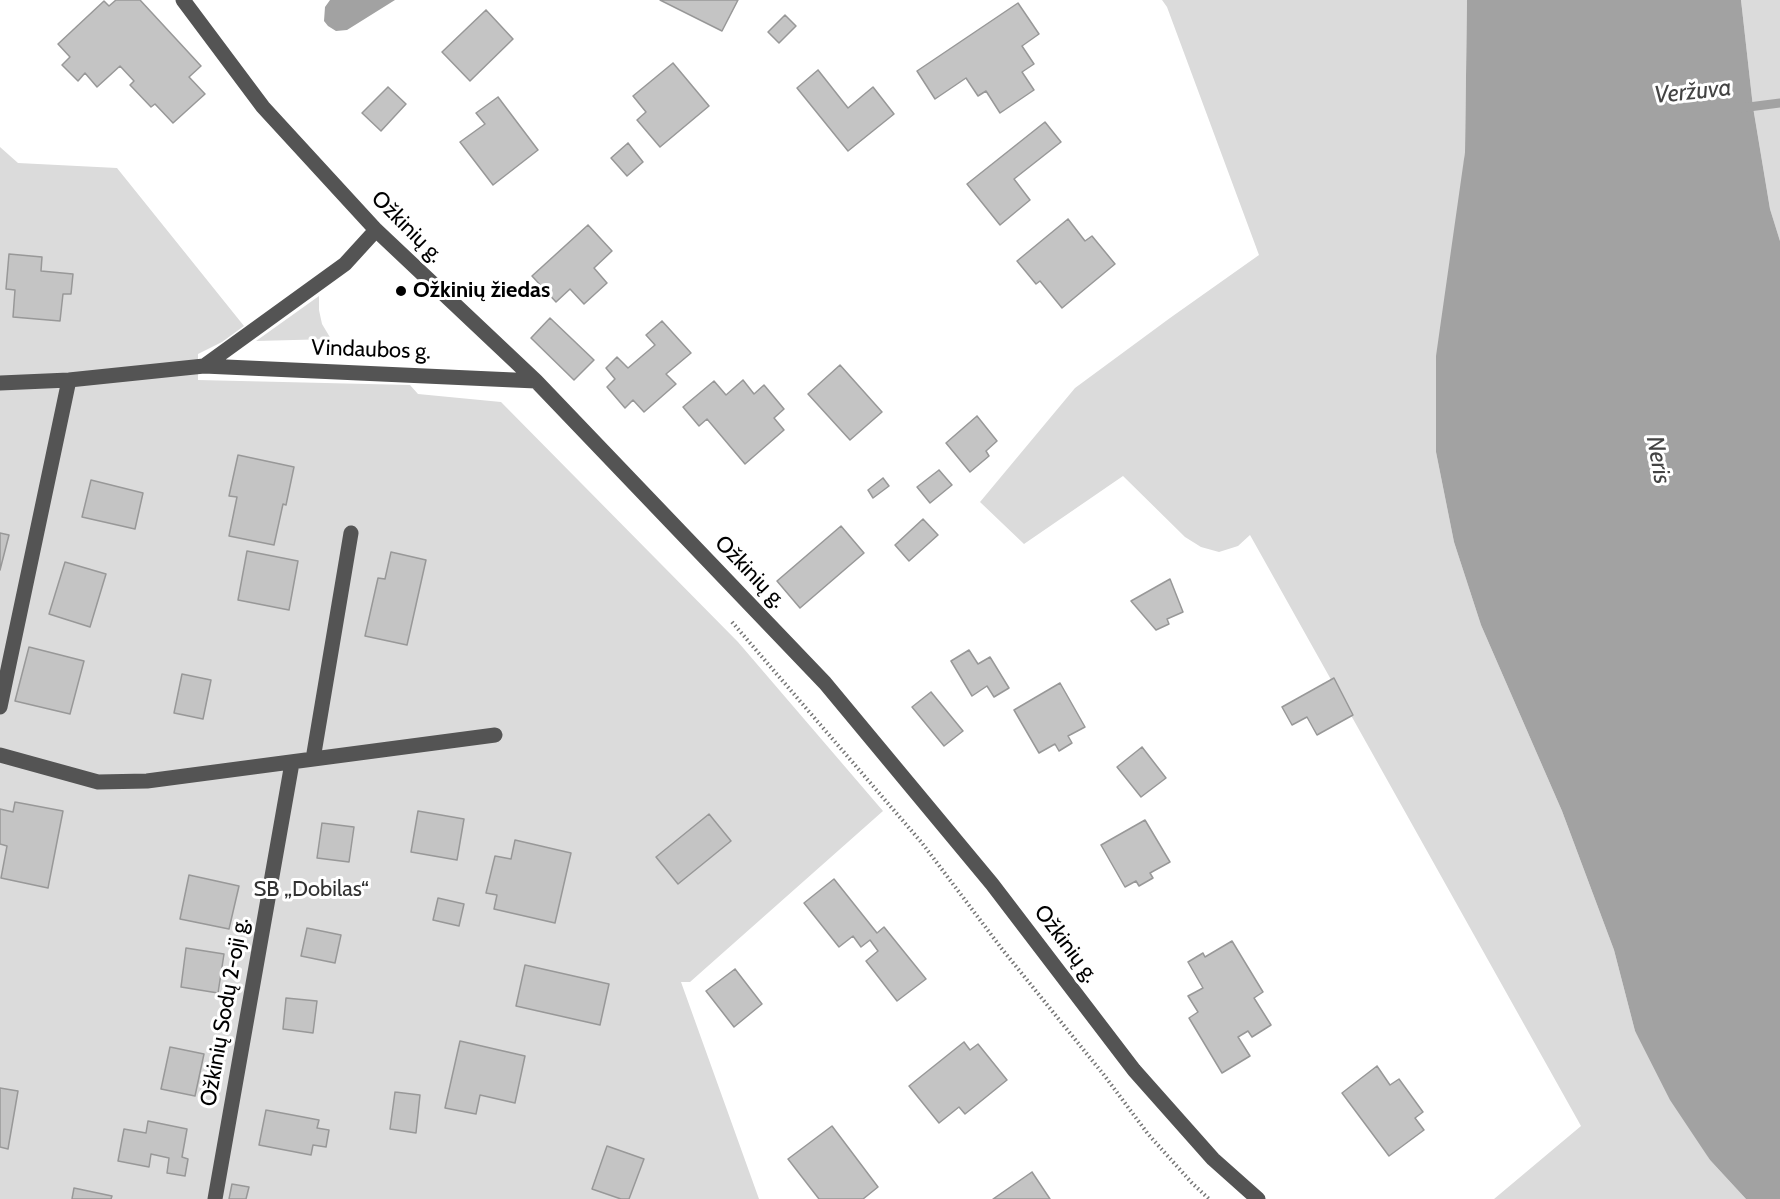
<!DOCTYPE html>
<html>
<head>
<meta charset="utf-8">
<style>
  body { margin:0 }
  canvas { display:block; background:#fff }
</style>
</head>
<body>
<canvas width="1780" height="1199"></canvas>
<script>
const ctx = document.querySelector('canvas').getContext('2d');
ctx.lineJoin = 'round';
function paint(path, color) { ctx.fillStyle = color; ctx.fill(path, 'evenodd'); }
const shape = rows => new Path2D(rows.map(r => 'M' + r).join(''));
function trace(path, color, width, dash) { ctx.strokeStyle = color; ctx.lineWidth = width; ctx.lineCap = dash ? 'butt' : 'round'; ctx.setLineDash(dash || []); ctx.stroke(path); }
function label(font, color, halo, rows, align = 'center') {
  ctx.font = font + ' Cabin,sans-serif'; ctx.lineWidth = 6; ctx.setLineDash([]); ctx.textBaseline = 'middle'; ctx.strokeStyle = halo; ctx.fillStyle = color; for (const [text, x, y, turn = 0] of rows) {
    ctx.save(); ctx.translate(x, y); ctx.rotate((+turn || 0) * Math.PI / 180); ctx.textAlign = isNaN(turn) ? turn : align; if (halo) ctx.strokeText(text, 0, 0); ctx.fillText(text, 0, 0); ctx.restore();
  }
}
const green = shape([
  [1162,0,1467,0,1465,152,1436,452,1454,542,1481,625,1562,811,1614,950,1635,1031,1710,1160,1746,1199,1494,1199,1581,1126,1250,535,1238,546,1219,552,1201,547,1185,537,1123,476,1024,544,980,502,1075,388,1170,318,1259,255,1167,7],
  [1741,0,1780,0,1780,241,1770,209,1753,107],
  [0,147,18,163,117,168,244,326,222,342,198,354,198,380,410,385,418,394,501,402,738,642,883,811,690,982,681,982,759,1199,0,1199],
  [319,296,319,310,322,324,331,339,256,341]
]);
const water = shape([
  [330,0,395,0,347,30,336,31,328,26,324,21,325,7],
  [1467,0,1741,0,1753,107,1770,209,1780,241,1780,1199,1746,1199,1710,1160,1670,1100,1635,1031,1614,950,1562,811,1481,625,1454,542,1436,452,1436,356,1465,152]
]);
const stream = shape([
  [1741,108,1780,103]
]);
const building = shape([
  [116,0,140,0,201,66,189,77,205,94,173,123,155,104,151,107,130,85,134,81,120,66,97,87,85,73,78,81,62,65,70,57,58,44,104,1,109,6,116,0],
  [660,0,738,0,722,31,660,0],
  [1018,3,1039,34,1022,46,1034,64,1022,72,1034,90,1000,113,986,91,978,96,966,78,935,99,917,71,1018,3],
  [486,10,513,39,470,81,442,52,486,10],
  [785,15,796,26,779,43,768,32,785,15],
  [673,63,709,106,660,147,637,120,646,112,633,96,673,63],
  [818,70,848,108,873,87,894,114,848,151,797,88,818,70],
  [388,87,406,104,381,131,362,113,388,87],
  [498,97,538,150,493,185,460,142,485,124,476,113,498,97],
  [1045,122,1061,142,1014,179,1030,200,1000,225,967,184,1045,122],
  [628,143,643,162,627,176,611,158,628,143],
  [1068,219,1085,241,1092,236,1115,264,1062,308,1040,281,1036,284,1017,261,1068,219],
  [588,225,612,251,594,268,607,283,584,304,570,289,556,302,532,276,588,225],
  [9,254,42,257,41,271,73,274,71,294,63,294,60,321,13,317,15,290,6,289,9,254],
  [550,318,594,360,574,380,531,338,550,318],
  [662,321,691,353,666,374,676,384,644,412,633,400,625,408,607,387,615,379,606,368,617,357,628,368,655,345,646,335,662,321],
  [840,365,882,412,850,440,808,394,840,365],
  [743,380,754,394,764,385,784,409,774,418,784,430,745,464,707,419,699,426,683,407,714,381,726,395,743,380],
  [977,416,997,441,986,451,989,456,970,472,946,443,977,416],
  [238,455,294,467,286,505,283,504,274,545,229,536,237,497,229,496,238,455],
  [939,470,952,485,930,503,917,487,939,470],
  [883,478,889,486,873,498,868,490,883,478],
  [91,480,143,493,135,529,82,517,91,480],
  [923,519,938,535,909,561,895,545,923,519],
  [841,526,864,553,800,608,777,581,841,526],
  [0,533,9,535,0,570,0,533],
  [247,551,298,561,289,610,238,600,247,551],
  [391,552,426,560,407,645,365,636,378,578,385,579,391,552],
  [65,562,106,574,90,627,49,614,65,562],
  [1170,579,1183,612,1167,619,1169,624,1156,630,1131,601,1170,579],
  [29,647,84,661,70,714,15,701,29,647],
  [969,650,978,664,990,657,1009,688,994,697,987,686,972,696,951,661,969,650],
  [182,674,211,680,203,719,174,713,182,674],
  [1334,678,1353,715,1317,735,1307,717,1292,725,1282,707,1334,678],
  [1060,683,1085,727,1068,736,1072,743,1059,751,1055,744,1039,753,1014,710,1060,683],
  [931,692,963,731,944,746,912,707,931,692],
  [1142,747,1166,778,1141,797,1117,767,1142,747],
  [15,802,63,811,48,888,1,878,7,846,0,844,0,809,13,812,15,802],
  [418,811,464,819,457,860,411,852,418,811],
  [709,814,731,841,678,884,656,857,709,814],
  [1145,820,1170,862,1150,873,1153,878,1139,886,1136,881,1125,887,1101,845,1145,820],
  [322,823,354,827,349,862,317,858,322,823],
  [515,840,571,853,555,923,494,909,497,895,486,893,495,856,511,859,515,840],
  [189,875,239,886,229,929,180,919,189,875],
  [834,879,877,933,884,927,926,979,897,1001,866,961,878,951,870,940,861,947,853,936,839,947,804,903,834,879],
  [438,898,464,904,459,926,433,920,438,898],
  [307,928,341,935,335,963,301,956,307,928],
  [1232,941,1263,992,1254,998,1271,1025,1252,1037,1248,1031,1238,1037,1250,1056,1222,1073,1189,1018,1198,1012,1188,996,1203,988,1188,962,1203,953,1205,957,1232,941],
  [186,948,224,954,218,993,181,987,186,948],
  [525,965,609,984,600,1025,516,1006,525,965],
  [735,969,762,1004,734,1027,706,991,735,969],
  [286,998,317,1001,313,1033,283,1029,286,998],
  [460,1041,525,1056,515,1103,480,1095,476,1114,445,1108,460,1041],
  [964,1042,970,1050,978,1044,1007,1080,965,1114,959,1107,939,1123,909,1086,964,1042],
  [170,1047,204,1054,195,1096,161,1089,170,1047],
  [1377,1066,1390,1085,1399,1079,1423,1112,1415,1118,1424,1130,1389,1156,1342,1093,1377,1066],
  [0,1088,18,1091,8,1149,0,1147,0,1088],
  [395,1092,420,1095,416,1133,390,1129,395,1092],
  [266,1110,319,1120,317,1128,329,1130,326,1147,313,1145,311,1155,259,1145,266,1110],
  [148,1121,187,1129,182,1157,188,1159,185,1176,167,1173,169,1158,151,1154,149,1167,118,1161,124,1129,146,1133,148,1121],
  [832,1126,878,1187,863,1199,819,1199,788,1159,832,1126],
  [607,1146,644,1159,629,1199,621,1199,592,1189,607,1146],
  [1032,1172,1050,1199,993,1199,1032,1172],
  [232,1184,249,1187,246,1199,229,1199,232,1184],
  [74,1188,112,1196,111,1199,72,1199,74,1188]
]);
const path = shape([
  [732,622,922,843,1002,949,1104,1075,1148,1134,1192,1183,1209,1199]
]);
const minor = shape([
  [183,0,263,107,376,230,536,381,825,683,992,884,1134,1070,1213,1159,1258,1199],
  [204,366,345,264,376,230],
  [0,383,69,380,204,366,536,381],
  [0,707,69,380],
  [0,755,98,782,147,781,495,735],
  [313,759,351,533],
  [215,1199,292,763]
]);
const markers = [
  [401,291,6,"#000"]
];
const streetNames = [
  ["Ožkinių g.",407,227,45],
  ["Vindaubos g.",371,350,2],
  ["Ožkinių g.",750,572,46],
  ["Ožkinių g.",1066,944,53],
  ["Ožkinių Sodų 2-oji g.",225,1012,-80]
];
const poiNames = [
  ["Ožkinių žiedas",413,291]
];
const parkNames = [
  ["SB „Dobilas“",311,890]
];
const waterNames = [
  ["Veržuva",1693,92,-6],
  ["Neris",1658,460,80]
];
paint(green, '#dbdbdb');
paint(water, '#a2a2a2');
trace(stream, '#a2a2a2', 9);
paint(building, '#c4c4c4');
trace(building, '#989898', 1.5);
trace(path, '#767676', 4, [1.5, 3]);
trace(minor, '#545454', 15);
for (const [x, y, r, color] of markers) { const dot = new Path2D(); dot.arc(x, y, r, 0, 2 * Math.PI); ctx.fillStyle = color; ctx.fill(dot); trace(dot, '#fff', 2); }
label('22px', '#000', '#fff', streetNames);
label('bold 22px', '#000', '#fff', poiNames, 'left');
label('22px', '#323232', '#fff', parkNames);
label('italic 24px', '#434343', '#fff', waterNames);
</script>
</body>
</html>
